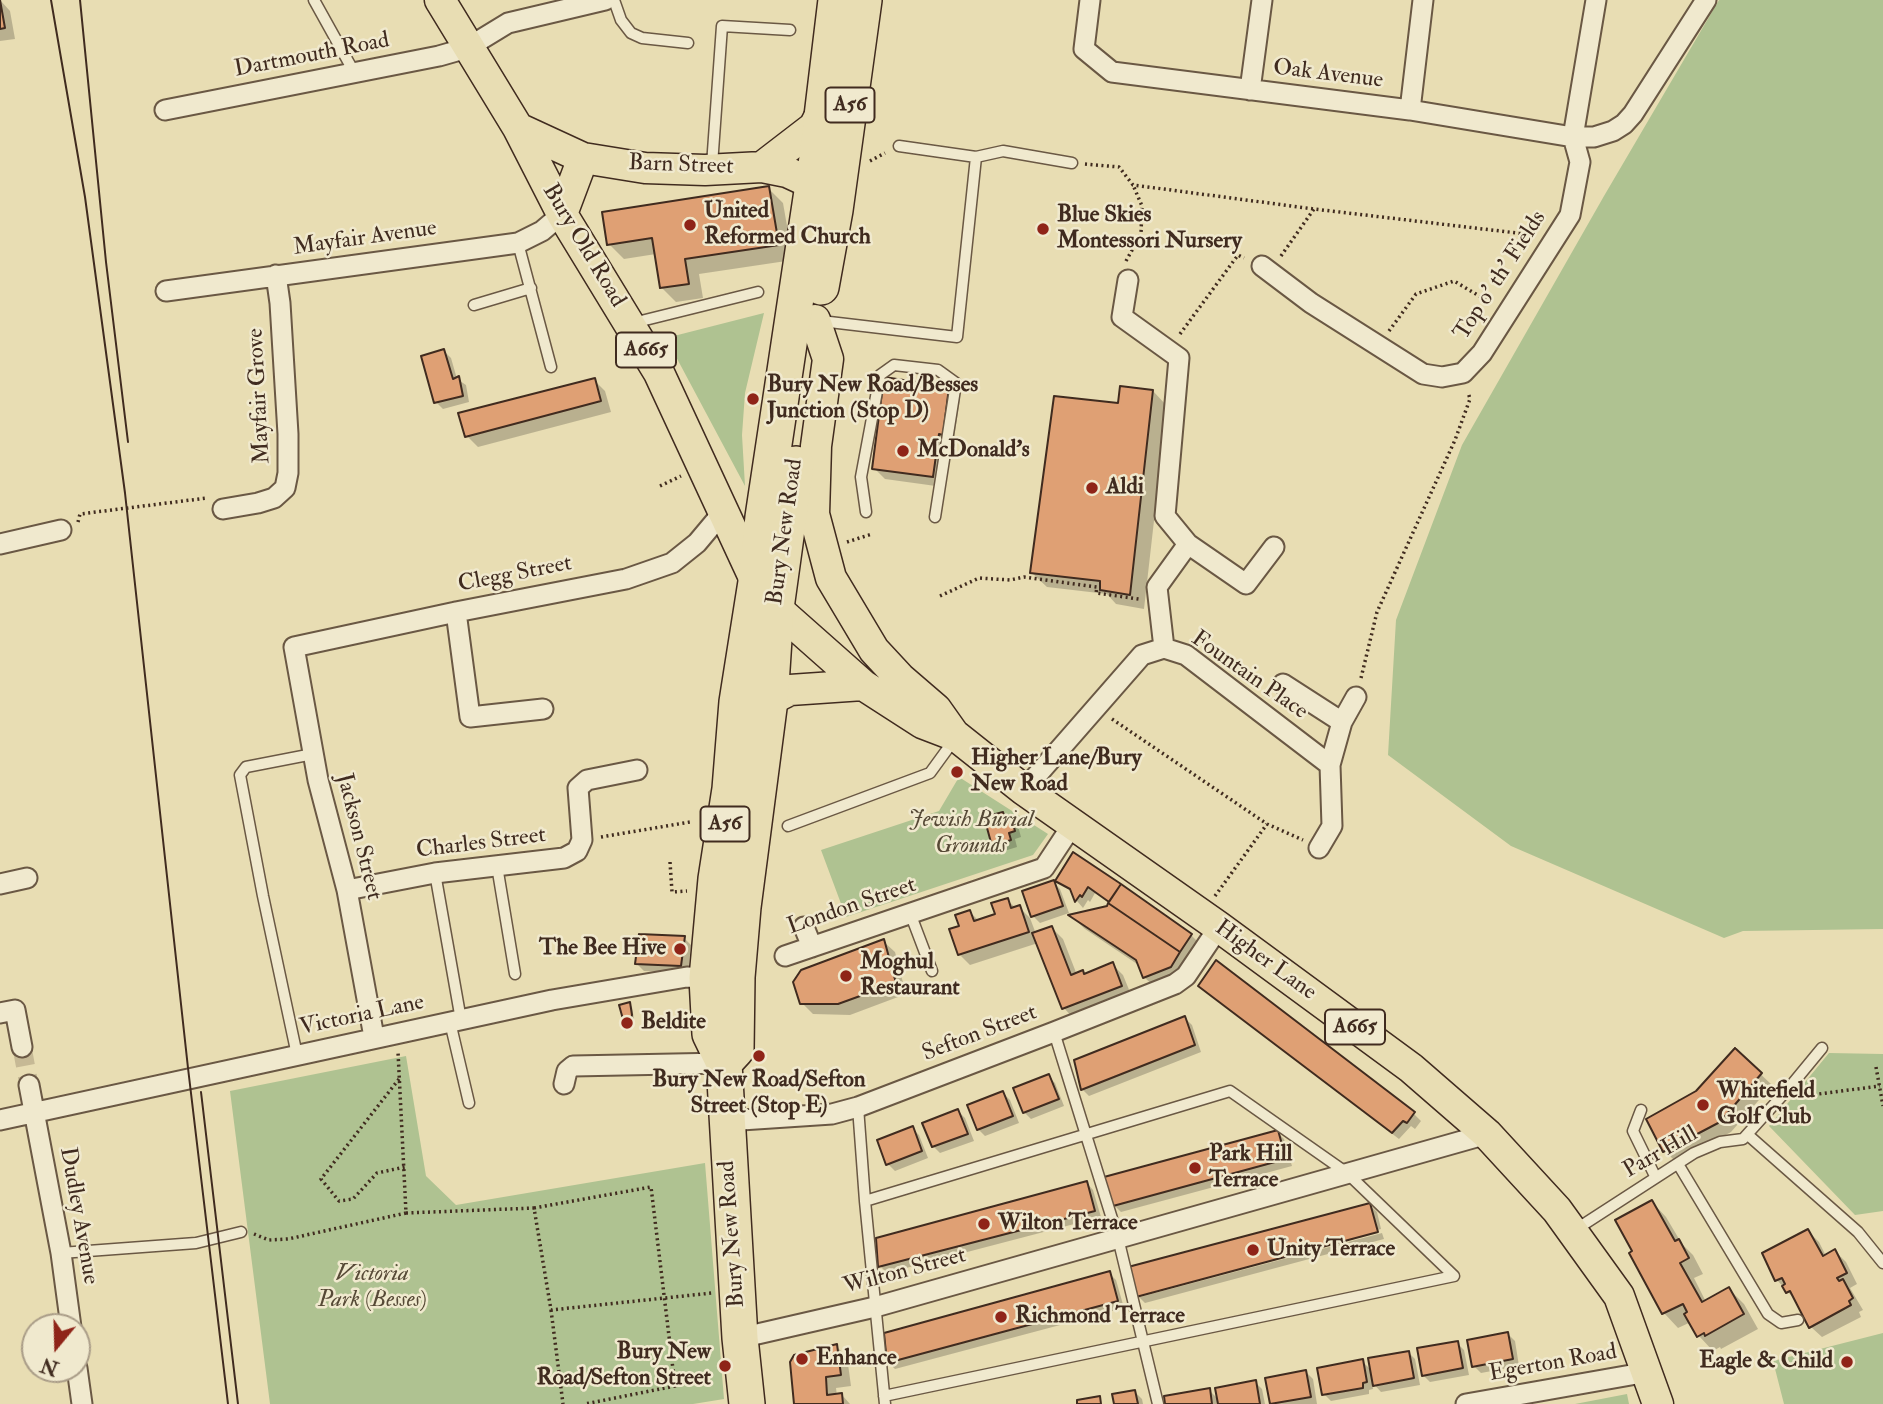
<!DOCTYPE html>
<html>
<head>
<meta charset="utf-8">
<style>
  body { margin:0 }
  #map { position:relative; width:1883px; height:1404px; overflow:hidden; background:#e8ddb3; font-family:"IM FELL Double Pica",serif }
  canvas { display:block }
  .north { position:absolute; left:21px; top:1313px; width:70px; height:70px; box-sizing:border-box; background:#f0e9ce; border:2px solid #aa9d88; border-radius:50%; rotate:199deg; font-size:19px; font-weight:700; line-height:28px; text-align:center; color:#402b1f }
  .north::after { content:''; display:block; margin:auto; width:24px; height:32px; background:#8f2418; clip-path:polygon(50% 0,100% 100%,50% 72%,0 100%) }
</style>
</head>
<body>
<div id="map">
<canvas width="1883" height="1404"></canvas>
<div class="north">N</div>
</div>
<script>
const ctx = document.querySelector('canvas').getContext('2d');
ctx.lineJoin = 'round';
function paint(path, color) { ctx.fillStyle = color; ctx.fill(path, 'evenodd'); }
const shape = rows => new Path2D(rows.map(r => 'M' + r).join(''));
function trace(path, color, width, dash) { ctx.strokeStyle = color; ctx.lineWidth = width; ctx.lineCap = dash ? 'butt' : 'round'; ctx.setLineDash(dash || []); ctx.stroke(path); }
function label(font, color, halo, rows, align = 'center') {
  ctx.font = font + ' "IM FELL Double Pica",serif'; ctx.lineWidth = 5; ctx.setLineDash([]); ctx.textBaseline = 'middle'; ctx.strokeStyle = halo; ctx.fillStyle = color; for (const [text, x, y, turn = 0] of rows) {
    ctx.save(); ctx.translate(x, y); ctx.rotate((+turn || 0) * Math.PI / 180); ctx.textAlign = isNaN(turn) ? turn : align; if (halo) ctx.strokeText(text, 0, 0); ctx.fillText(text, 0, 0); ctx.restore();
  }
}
const green = shape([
  [1719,0,1883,0,1883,929,1743,931,1724,938,1511,846,1388,755,1396,620,1462,445,1604,196],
  [764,313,745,393,742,435,745,486,666,338],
  [959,777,1048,834,1033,855,846,917,821,850,939,811],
  [1829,1053,1883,1054,1883,1211,1855,1215,1769,1126],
  [406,1056,426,1176,456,1205,705,1163,724,1399,693,1404,270,1404,230,1091],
  [1883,1333,1883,1404,1784,1404,1773,1361],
  [1627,1394,1629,1404,1575,1404]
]);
const shadow = shape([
  [0,0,10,11,15,39,0,41],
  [768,188,783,203,793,260,699,274,703,298,676,302,661,287,656,254,624,259,609,244],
  [444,351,451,358,457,379,466,385,469,402,443,409,436,402],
  [594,380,605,391,611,412,478,447,467,436],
  [949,388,960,399,953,445,949,444,943,487,885,479,874,468],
  [1153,391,1167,406,1144,609,1116,604,1107,594,1047,587,1032,573,1119,405],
  [1003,814,1018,826,1021,837,1015,839,1017,847,1001,852,994,845],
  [1074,855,1191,935,1206,950,1159,991,1144,977,1140,966,1085,929,1071,916,1108,907,1111,903,1095,893,1090,902,1088,900,1083,908,1077,901,1073,892,1057,881],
  [1053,882,1060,889,1069,913,1040,923,1033,916],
  [1007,900,1016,908,1019,907,1030,918,1036,934,1052,928,1063,939,1077,975,1082,972,1085,975,1112,964,1123,975,1132,997,1074,1019,1064,1008,1038,943,970,965,959,954,961,927,970,912,979,921,997,915],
  [684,938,691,945,688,973,644,971,637,964],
  [884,942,895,952,906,994,850,1015,813,1014,802,1003],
  [1217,963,1414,1114,1421,1121,1415,1129,1411,1126,1399,1139,1207,993,1200,986],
  [629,1004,632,1007,634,1019,630,1031,621,1006],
  [1185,1018,1192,1025,1201,1052,1089,1096,1082,1089],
  [1735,1050,1772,1085,1731,1132,1676,1162,1665,1151,1697,1093],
  [1048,1076,1055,1083,1064,1106,1031,1119,1024,1112],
  [1003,1093,1010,1100,1019,1123,985,1136,978,1129],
  [958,1111,965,1118,974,1141,940,1153,933,1146],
  [912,1128,919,1135,928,1158,895,1171,888,1164],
  [1277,1132,1284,1139,1292,1166,1121,1212,1114,1205],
  [1086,1182,1093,1190,1101,1217,887,1273,880,1266],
  [1652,1202,1666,1217,1682,1244,1693,1255,1703,1274,1694,1278,1706,1302,1729,1289,1744,1304,1758,1329,1721,1349,1720,1347,1713,1351,1699,1336,1691,1322,1678,1328,1664,1313,1634,1251],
  [1370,1205,1377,1212,1381,1229,1140,1294,1140,1297,1382,1233,1384,1239,1145,1303,1138,1296,1130,1269],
  [1808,1231,1819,1242,1826,1256,1835,1251,1846,1262,1857,1284,1850,1288,1863,1310,1859,1312,1861,1317,1822,1337,1811,1327,1798,1303,1777,1280],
  [1109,1273,1116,1280,1124,1308,895,1369,888,1362],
  [1508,1334,1515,1341,1519,1366,1481,1373,1474,1366],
  [1457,1343,1464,1350,1469,1375,1430,1382,1423,1375],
  [836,1346,847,1357,851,1386,836,1388,837,1396,842,1395,850,1404,796,1404],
  [1408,1352,1415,1359,1420,1385,1381,1392,1372,1382,1373,1389,1369,1390,1369,1394,1331,1401,1324,1394,1362,1361,1372,1371],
  [1306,1372,1313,1379,1317,1404,1272,1404,1267,1379],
  [1255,1382,1262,1389,1265,1404,1167,1404,1209,1390,1219,1400],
  [1135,1392,1142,1399,1143,1404,1116,1404]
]);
const building = shape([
  [0,0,5,28,0,29,0,0],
  [769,186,779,245,685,259,689,284,660,288,652,238,607,245,602,212,769,186],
  [444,349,453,379,459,376,463,396,434,403,421,356,444,349],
  [884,377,949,387,943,435,939,434,933,477,872,469,884,377],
  [595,378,601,401,465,437,458,413,595,378],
  [1120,386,1153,390,1130,595,1100,590,1100,581,1030,573,1054,396,1118,403,1120,386],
  [1003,812,1005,818,1011,817,1015,831,1009,833,1011,840,992,846,984,817,1003,812],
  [1073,852,1121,884,1109,902,1088,887,1082,897,1080,895,1075,902,1070,889,1055,881,1073,852],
  [1054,880,1063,906,1031,917,1022,891,1054,880],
  [1121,884,1192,934,1180,952,1108,903,1121,884],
  [1008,898,1011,908,1020,905,1029,932,958,955,949,929,959,926,955,915,970,910,974,921,995,914,991,903,1008,898],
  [1108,903,1180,952,1171,967,1143,978,1136,960,1068,915,1107,906,1108,903],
  [1052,926,1071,975,1083,970,1084,974,1113,962,1122,986,1062,1009,1032,933,1052,926],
  [639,934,685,936,681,966,635,964,639,934],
  [884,939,896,983,838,1004,800,1004,793,982,801,970,884,939],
  [1216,960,1415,1112,1407,1123,1403,1121,1392,1133,1198,986,1216,960],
  [630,1002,632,1015,626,1030,619,1005,630,1002],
  [1185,1016,1195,1045,1081,1090,1074,1060,1185,1016],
  [1735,1048,1762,1073,1720,1122,1663,1152,1646,1119,1696,1091,1735,1048],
  [1049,1074,1059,1099,1023,1113,1013,1088,1049,1074],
  [1003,1091,1013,1116,977,1130,967,1105,1003,1091],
  [958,1109,968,1134,932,1147,922,1123,958,1109],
  [913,1126,922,1151,886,1165,877,1140,913,1126],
  [1278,1130,1286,1159,1113,1206,1104,1177,1278,1130],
  [1087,1181,1095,1211,878,1267,876,1238,1087,1181],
  [1652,1200,1675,1241,1679,1239,1689,1258,1680,1263,1702,1302,1729,1287,1744,1314,1705,1336,1704,1333,1697,1337,1684,1314,1687,1312,1683,1304,1662,1314,1629,1253,1632,1251,1615,1220,1652,1200],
  [1370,1203,1378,1232,1136,1297,1128,1267,1370,1203],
  [1808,1229,1823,1256,1835,1249,1847,1273,1837,1278,1839,1281,1843,1279,1853,1298,1849,1301,1851,1305,1809,1328,1790,1291,1786,1293,1782,1286,1785,1284,1782,1278,1775,1281,1762,1253,1808,1229],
  [1110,1271,1118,1301,887,1363,884,1333,1110,1271],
  [1508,1332,1513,1359,1472,1367,1467,1340,1508,1332],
  [1458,1341,1463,1368,1422,1376,1417,1348,1458,1341],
  [837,1344,841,1375,826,1377,827,1395,842,1393,843,1404,794,1404,790,1362,794,1355,837,1344],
  [1409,1351,1414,1378,1373,1386,1368,1358,1409,1351],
  [1363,1359,1367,1382,1363,1383,1363,1388,1322,1395,1317,1368,1363,1359],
  [1306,1370,1311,1397,1270,1404,1265,1378,1306,1370],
  [1256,1380,1260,1404,1218,1404,1215,1388,1256,1380],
  [1210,1388,1212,1404,1165,1404,1164,1396,1210,1388],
  [1135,1390,1138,1404,1114,1404,1112,1394,1135,1390],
  [1100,1396,1101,1404,1077,1404,1077,1400,1100,1396]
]);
const streetTunnel = shape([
  [22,1047,29,1085]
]);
const path = shape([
  [870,161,885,153],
  [1085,164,1119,167,1133,185,1314,209,1534,235],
  [1281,256,1314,209],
  [1126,261,1141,234,1142,206,1133,185],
  [1389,331,1416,294,1454,281,1491,303],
  [1180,334,1238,255,1244,258],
  [660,486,681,476],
  [78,522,80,514,207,498],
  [847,542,872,534],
  [940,596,979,578,1010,580,1024,577,1097,587,1096,593,1139,599],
  [1361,678,1377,612,1455,440,1470,399,1468,392],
  [1112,719,1267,824,1303,840],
  [601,837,690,822],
  [670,862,672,892,687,891],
  [1215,896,1267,824],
  [1876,1067,1883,1106],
  [399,1079,321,1179,339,1201,353,1199,377,1173,405,1167],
  [1803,1096,1880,1086],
  [534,1208,651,1187,675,1386,585,1404],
  [406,1213,534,1208,551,1310,712,1293],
  [254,1234,269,1240,288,1239,406,1213,398,1052],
  [551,1310,563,1404]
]);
const lane = shape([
  [314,0,354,72],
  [614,0,621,20,631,33,642,38,688,43],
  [899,146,976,157],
  [712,165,722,26,790,30],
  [518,243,551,367],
  [474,305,531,288],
  [821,321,957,337,976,157,1003,151,1072,163],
  [633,323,758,292],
  [866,512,861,477,870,429,880,375,894,365,938,370,956,383,935,517],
  [788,826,930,773,954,740],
  [497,866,515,974],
  [435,873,461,1020],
  [910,913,932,971],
  [450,1022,469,1103],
  [1054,1032,1118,1238,1158,1404],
  [297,1055,263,896,240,775,246,767,313,754],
  [858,1107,865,1201,885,1404],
  [1641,1110,1633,1131,1655,1176],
  [1748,1135,1858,1232,1883,1263],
  [1678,1164,1768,1314,1781,1323,1798,1320],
  [865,1201,1230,1091,1347,1173,1454,1276,884,1396],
  [1575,1230,1694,1153,1720,1142,1743,1139,1789,1088,1822,1048],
  [61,1253,196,1243,241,1232]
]);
const street = shape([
  [1090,0,1084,49,1112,72,1410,110,1573,137,1594,137,1613,131,1624,124,1633,114,1706,0],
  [1250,90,1262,0],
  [165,110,439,56,467,48,508,23,605,0],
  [1410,110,1423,0],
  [1262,266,1311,303,1423,374,1442,377,1463,373,1482,353,1570,215,1580,162,1573,137,1596,0],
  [1128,280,1122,317,1179,358,1165,516,1188,544],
  [166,291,518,243,542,231,562,214],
  [223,509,258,503,274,498,285,488,288,473,288,434,280,303,276,275],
  [0,544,61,530],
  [456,612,470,717,543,709],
  [1164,648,1157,587,1188,544,1246,584,1274,547],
  [1283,684,1342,722],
  [1330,765,1342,722,1356,697],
  [1024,790,1142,655,1164,648,1186,655,1330,765,1332,826,1319,848],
  [0,884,27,878],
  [347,890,435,873,564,858,577,851,582,840,578,788,587,780,637,770],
  [804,927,812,947],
  [785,956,1044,868,1073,824],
  [0,1013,15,1010,22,1047],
  [374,1037,347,890,318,780,294,647,456,612,626,579,672,563,697,543,723,512],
  [564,1084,567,1071,573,1066,724,1063],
  [29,1085,61,1253,71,1327],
  [0,1120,552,1000,687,977,715,978],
  [726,1121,832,1114,858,1107,1054,1032,1175,984,1186,976,1219,927],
  [740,1338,875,1307,1487,1134],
  [77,1368,82,1404],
  [1466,1404,1648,1372]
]);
const primary = shape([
  [440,0,518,128,562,214,659,373,756,582,776,608,863,685,922,723,956,736,1024,790,1219,927,1411,1068,1487,1134,1557,1210,1619,1296,1658,1404],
  [518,128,583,158,645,168,705,170,762,167,787,172,813,184,829,199],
  [762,167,814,127,823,110],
  [562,214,583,158],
  [815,320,828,359,816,446,814,514,831,578,874,650,900,678,936,709,953,733],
  [770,700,790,690,863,685]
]);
const highway = shape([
  [821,287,835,210,864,0],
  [724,1063,736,1050,737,977,743,907,770,700,776,608,796,464],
  [747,1404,740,1338,724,1063,710,1034,707,978,716,879,730,789,737,702,756,582,763,517,817,158,836,0]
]);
const tram = shape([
  [51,0,85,197,125,493,188,1068,228,1404],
  [80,0,106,262,128,442],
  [201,1092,238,1404]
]);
const markers = [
  [690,225,7,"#8f2418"],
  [1043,229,7,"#8f2418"],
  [753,399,7,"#8f2418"],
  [903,451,7,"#8f2418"],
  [1092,488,7,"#8f2418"],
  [957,772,7,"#8f2418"],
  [680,949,7,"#8f2418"],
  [846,976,7,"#8f2418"],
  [627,1023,7,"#8f2418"],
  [759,1056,7,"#8f2418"],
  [1703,1105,7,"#8f2418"],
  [1195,1168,7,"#8f2418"],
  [984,1224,7,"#8f2418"],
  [1253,1250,7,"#8f2418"],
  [1001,1317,7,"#8f2418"],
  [802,1359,7,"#8f2418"],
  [1847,1362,7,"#8f2418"],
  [725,1366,7,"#8f2418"]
];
const shields = [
  [850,105,49],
  [646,350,60],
  [725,824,49],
  [1355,1027,60]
];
const shieldNames = [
  ["A56",850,105],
  ["A665",646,350],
  ["A56",725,824],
  ["A665",1355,1027]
];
const streetNames = [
  ["Dartmouth Road",312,56,-11],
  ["Oak Avenue",1328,75,7],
  ["Barn Street",681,166,2],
  ["Mayfair Avenue",365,239,-8],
  ["Bury Old Road",583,246,59],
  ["Top o' th' Fields",1501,276,-57],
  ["Mayfair Grove",260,396,-93],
  ["Bury New Road",786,532,-82],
  ["Clegg Street",515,575,-11],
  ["Fountain Place",1249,676,35],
  ["Jackson Street",358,837,76],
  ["Charles Street",481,844,-7],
  ["London Street",852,907,-19],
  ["Higher Lane",1265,961,36],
  ["Victoria Lane",362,1016,-12],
  ["Sefton Street",980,1034,-21],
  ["Parr Hill",1661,1153,-30],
  ["Dudley Avenue",78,1216,80],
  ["Bury New Road",733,1234,-94],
  ["Wilton Street",905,1272,-15],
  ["Egerton Road",1553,1364,-10]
];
const poiNames = [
  ["United",704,212],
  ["Reformed Church",704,238],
  ["Blue Skies",1057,216],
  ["Montessori Nursery",1057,242],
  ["Bury New Road/Besses",767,386],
  ["Junction (Stop D)",767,412],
  ["McDonald's",917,451],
  ["Aldi",1106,488],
  ["Higher Lane/Bury",971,759],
  ["New Road",971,785],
  ["The Bee Hive",666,949,"right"],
  ["Moghul",860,963],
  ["Restaurant",860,989],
  ["Beldite",641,1023],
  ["Bury New Road/Sefton",759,1081,"center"],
  ["Street (Stop E)",759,1107,"center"],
  ["Whitefield",1717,1092],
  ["Golf Club",1717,1118],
  ["Park Hill",1209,1155],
  ["Terrace",1209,1181],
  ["Wilton Terrace",998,1224],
  ["Unity Terrace",1267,1250],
  ["Richmond Terrace",1015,1317],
  ["Bury New",711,1353,"right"],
  ["Road/Sefton Street",711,1379,"right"],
  ["Enhance",816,1359],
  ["Eagle & Child",1833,1362,"right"]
];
const parkNames = [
  ["Jewish Burial",971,821],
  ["Grounds",971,847],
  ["Victoria",372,1275],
  ["Park (Besses)",372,1301]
];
paint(green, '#afc291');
paint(shadow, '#0003');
paint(building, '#dfa074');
trace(building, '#402b1f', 2);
trace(streetTunnel, '#c6b995', 19, [19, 10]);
trace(lane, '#6a5844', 13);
trace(street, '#6a5844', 23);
trace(primary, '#402b1f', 33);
trace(highway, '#402b1f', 38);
trace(path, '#402b1f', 3.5, [2, 3.5]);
trace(lane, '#f0e9ce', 10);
trace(street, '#f0e9ce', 19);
trace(primary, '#e8ddb3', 30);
trace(highway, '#e8ddb3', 35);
trace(tram, '#402b1f', 2);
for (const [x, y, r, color] of markers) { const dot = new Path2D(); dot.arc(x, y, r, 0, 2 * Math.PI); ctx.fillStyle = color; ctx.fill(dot); trace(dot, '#f0e9ce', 2.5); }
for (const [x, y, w] of shields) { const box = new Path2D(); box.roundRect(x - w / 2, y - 17.5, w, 35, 5); ctx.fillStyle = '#f0e9ce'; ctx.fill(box); trace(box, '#402b1f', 2); }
label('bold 21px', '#402b1f', null, shieldNames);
label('23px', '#402b1f', '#f0e9ce', streetNames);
label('bold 23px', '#402b1f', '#f0e9ce', poiNames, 'left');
label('italic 23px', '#564936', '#f0e9ce', parkNames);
</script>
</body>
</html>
